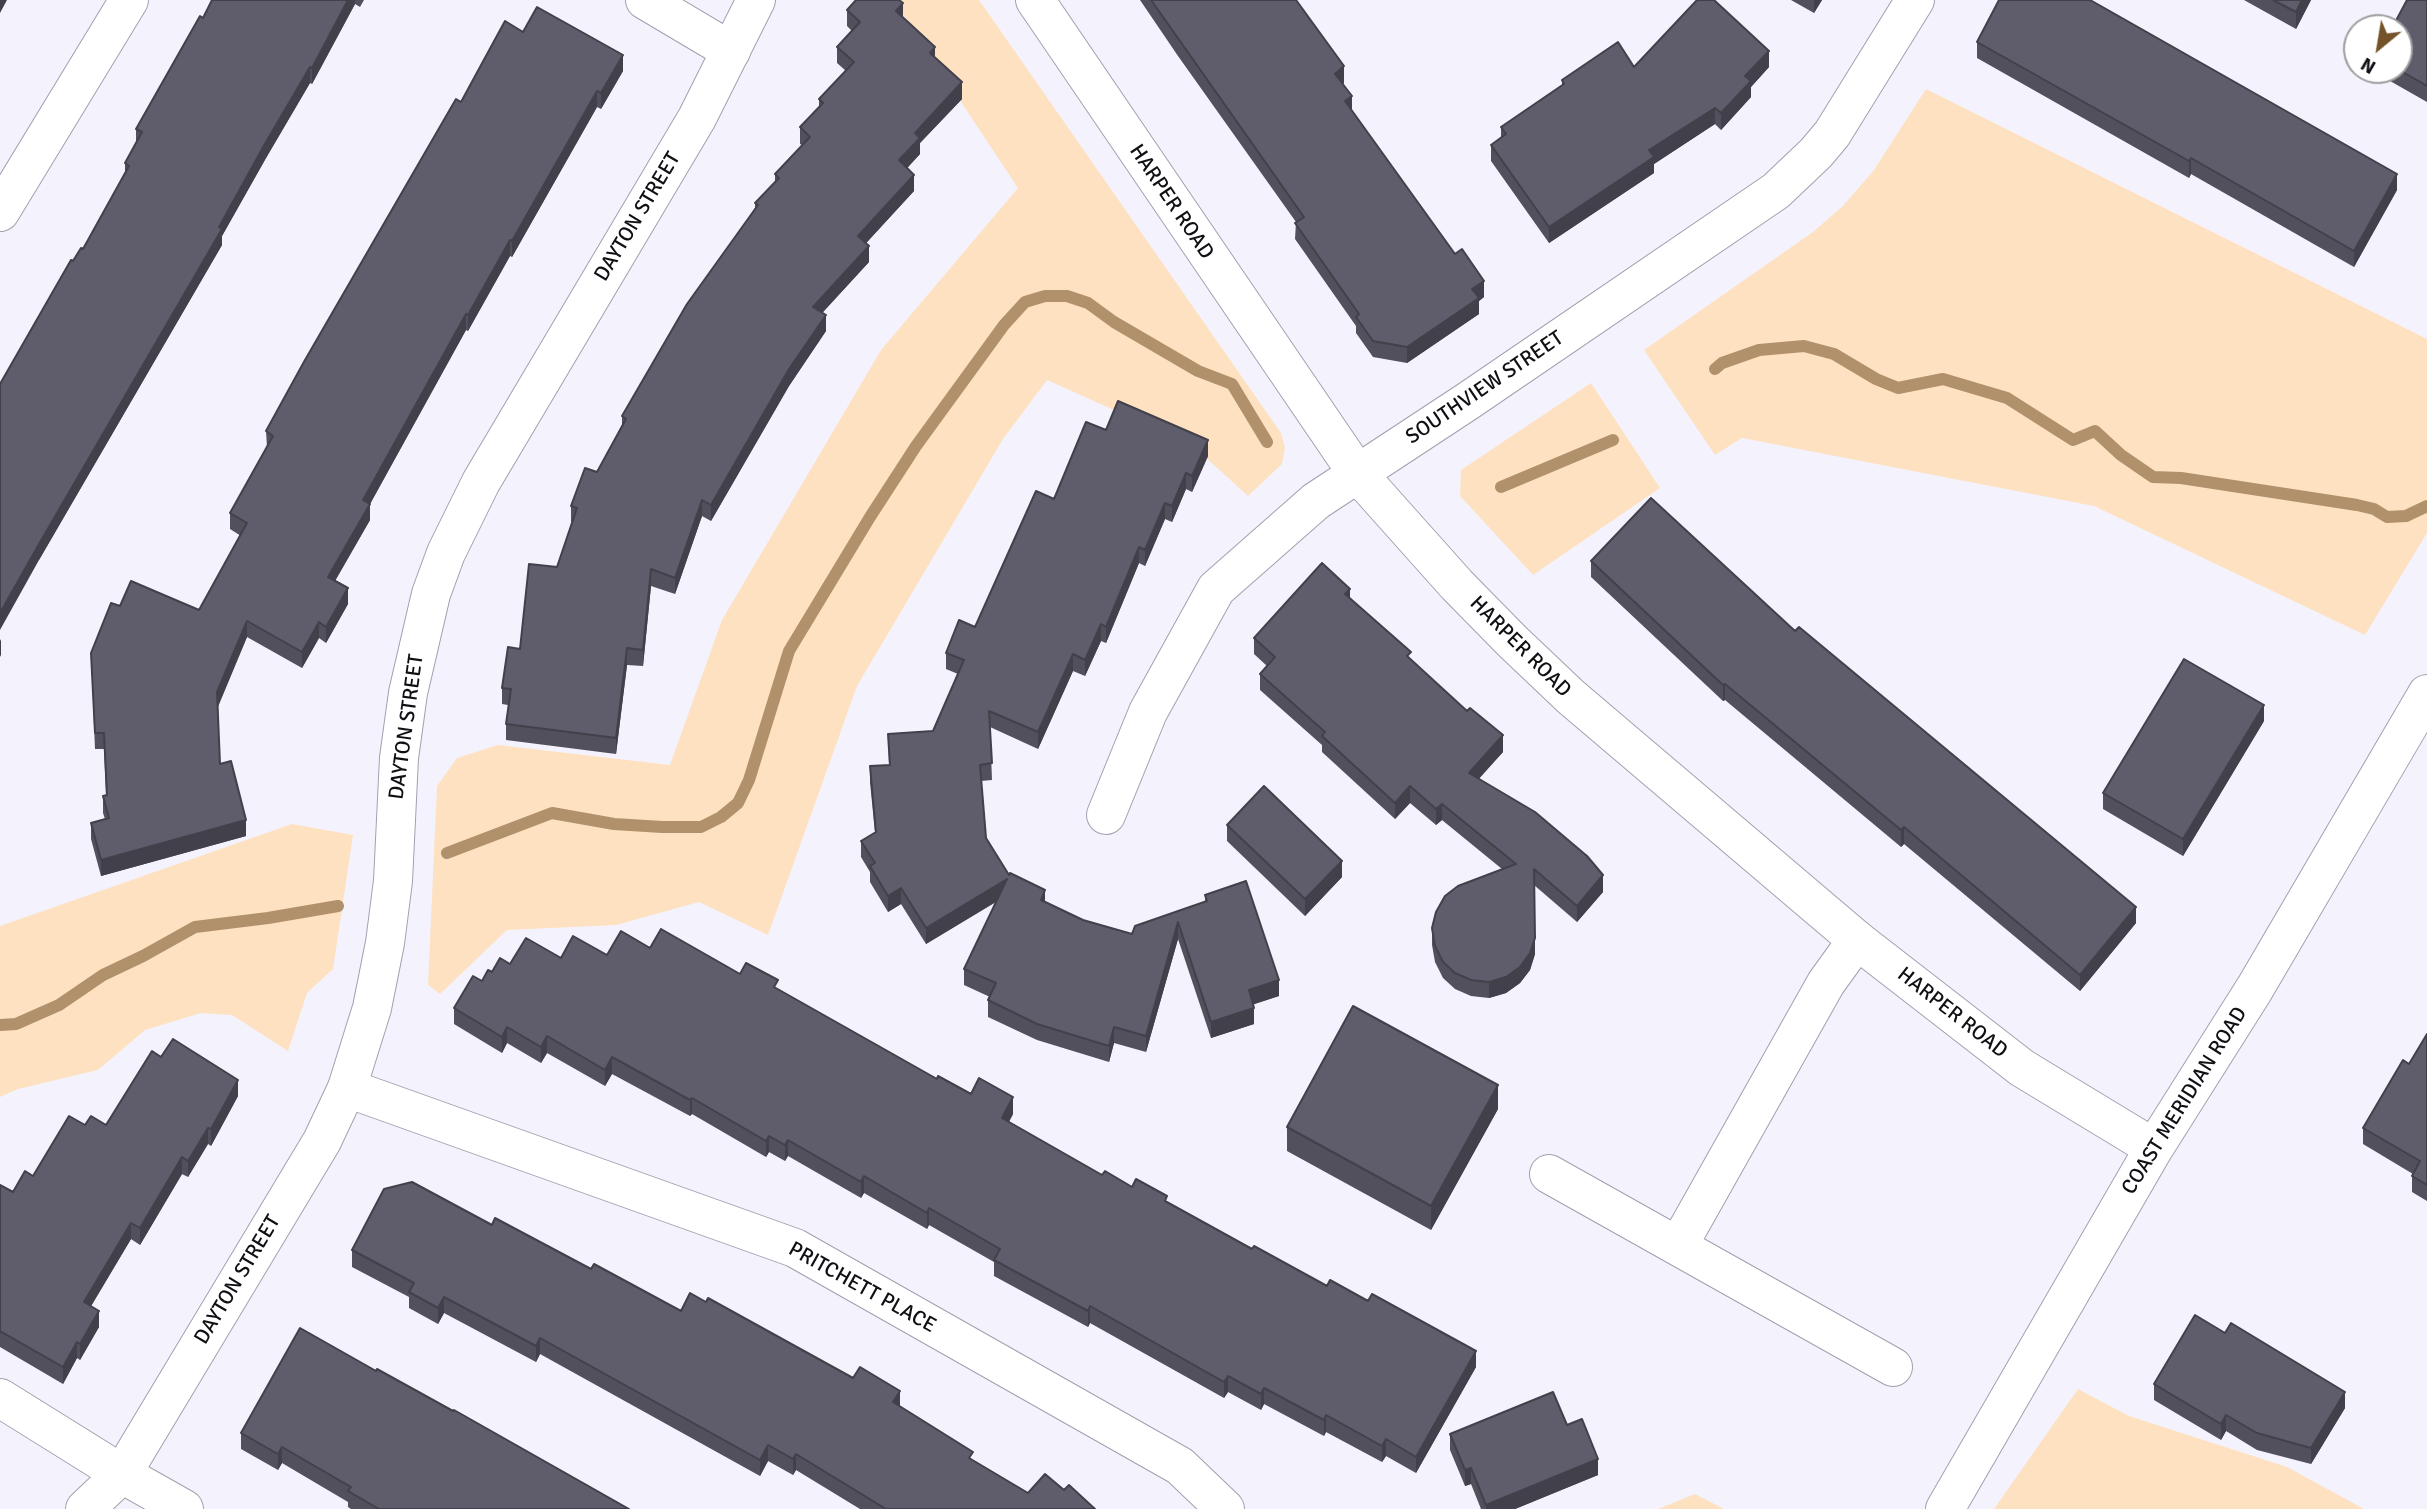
<!DOCTYPE html>
<html>
<head>
<meta charset="utf-8">
<style>
  body { margin:0 }
  #map { position:relative; width:2427px; height:1509px; overflow:hidden; background:#f4f3fd; font-family:Signika,sans-serif }
  canvas { display:block }
  .north { position:absolute; left:2343px; top:14px; width:70px; height:70px; box-sizing:border-box; background:#fff; border:2px solid #9f9fa1; border-radius:50%; rotate:210deg; font-size:19px; font-weight:700; line-height:28px; text-align:center; color:#0f0f14 }
  .north::after { content:''; display:block; margin:auto; width:24px; height:32px; background:#74532a; clip-path:polygon(50% 0,100% 100%,50% 72%,0 100%) }
</style>
</head>
<body>
<div id="map">
<canvas width="2427" height="1509"></canvas>
<div class="north">N</div>
</div>
<script>
const ctx = document.querySelector('canvas').getContext('2d');
ctx.lineJoin = 'round';
function paint(path, color) { ctx.fillStyle = color; ctx.fill(path, 'evenodd'); }
const shape = rows => new Path2D(rows.map(r => 'M' + r).join(''));
function trace(path, color, width, dash) { ctx.strokeStyle = color; ctx.lineWidth = width; ctx.lineCap = dash ? 'butt' : 'round'; ctx.setLineDash(dash || []); ctx.stroke(path); }
function label(font, color, halo, rows, align = 'center') {
  ctx.font = font + ' Signika,sans-serif'; ctx.lineWidth = 7; ctx.setLineDash([]); ctx.textBaseline = 'middle'; ctx.strokeStyle = halo; ctx.fillStyle = color; for (const [text, x, y, turn = 0] of rows) {
    ctx.save(); ctx.translate(x, y); ctx.rotate((+turn || 0) * Math.PI / 180); ctx.textAlign = isNaN(turn) ? turn : align; if (halo) ctx.strokeText(text, 0, 0); ctx.fillText(text, 0, 0); ctx.restore();
  }
}
const green = shape([
  [891,0,979,0,1281,433,1285,448,1282,464,1248,496,1192,445,1047,380,1003,439,857,686,768,935,699,902,616,925,507,930,440,994,428,985,437,786,457,758,498,745,670,765,722,620,881,350,1018,188,904,16],
  [1926,89,2427,339,2427,533,2365,635,2094,506,1742,438,1715,455,1644,350,1813,232,1843,206,1874,170],
  [1591,383,1660,488,1533,575,1460,496,1461,470],
  [292,824,353,835,333,969,307,993,288,1051,232,1015,201,1013,145,1030,98,1070,18,1089,0,1097,0,926],
  [2078,1389,2129,1416,2287,1467,2364,1509,1994,1509],
  [1695,1494,1724,1509,1658,1509]
]);
const stream = shape([
  [1715,369,1722,363,1759,350,1804,346,1834,354,1876,379,1898,388,1943,379,2007,398,2073,440,2095,431,2121,455,2153,477,2181,478,2357,505,2374,509,2387,517,2406,516,2427,506],
  [1501,487,1613,440],
  [447,853,552,813,614,824,662,827,701,827,721,817,738,803,749,780,789,651,870,517,916,446,1004,325,1025,302,1045,296,1067,296,1088,303,1114,322,1198,371,1232,384,1267,442],
  [0,1025,16,1024,59,1005,103,975,143,956,195,927,268,918,338,906]
]);
const street = shape([
  [645,0,731,51],
  [0,212,129,0],
  [1106,815,1148,712,1216,589,1316,501,1468,401,1776,191,1816,153,1832,134,1915,0],
  [347,1088,795,1248,1180,1466,1225,1509],
  [1549,1174,1893,1367],
  [1678,1246,1826,983,1857,940],
  [0,1398,122,1474,184,1509],
  [85,1509,122,1474]
]);
const secondary = shape([
  [1035,0,1357,473,1457,585,1512,641,1571,697,1857,940,2022,1068,2154,1148],
  [122,1474,322,1141,347,1088,372,1008,385,943,393,881,399,758,408,693,431,594,446,553,481,482,697,118,756,0],
  [1945,1509,2154,1148,2255,988,2427,694]
]);
const wall = shape([
  [212,0,364,0,360,7,355,4,312,84,310,83,266,158,222,236,222,245,39,560,73,261,83,249,125,174,125,163,136,142,136,129,203,18],
  [1140,0,1296,0,1344,83,1343,84,1352,111,1484,297,1479,301,1479,314,1407,363,1373,357,1356,333,1356,326,1295,239,1296,222,1178,56],
  [1791,0,1822,0,1814,13],
  [2244,0,2311,0,2296,29],
  [2427,0,2427,102,2376,73,2376,70,2399,70],
  [847,10,903,17,935,57,962,99,920,143,920,154,907,168,914,191,866,243,869,262,822,313,826,331,789,386,711,521,702,516,675,594,651,586,643,666,627,665,616,754,506,740,506,724,508,705,502,704,502,688,557,567,572,522,571,522,571,506,597,472,622,425,622,416,755,208,755,203,775,182,775,174,802,145,800,144,800,127,819,108,819,99,846,71,837,63,837,47,852,31,847,26],
  [523,32,623,71,601,109,597,107,512,257,510,256,468,331,466,330,370,504,370,520,335,581,348,604,326,643,319,638,302,668,247,637,218,707,220,764,246,836,101,876,91,839,91,823,105,819,103,813,103,796,106,795,104,749,95,749,91,653,120,606,199,610,241,536,230,529,230,513,267,448,266,431,461,102],
  [1977,42,2397,190,2354,267,2191,174,2189,178,1977,58],
  [1634,67,1769,67,1751,87,1751,97,1721,130,1715,124,1654,164,1654,173,1549,243,1491,161,1491,145,1501,138,1501,127,1562,85,1562,80],
  [1106,430,1208,456,1192,492,1186,489,1172,522,1165,519,1145,566,1139,563,1106,643,1101,641,1085,676,1073,671,1038,749,990,727,992,780,981,781,986,838,1009,875,1045,902,1083,920,1132,934,1205,902,1205,895,1279,996,1253,1004,1254,1024,1211,1038,1178,939,1146,1052,1114,1043,1109,1062,1037,1040,988,1017,988,1000,990,997,964,985,964,969,996,902,926,944,901,904,888,912,870,882,870,872,861,857,861,841,875,833,870,782,870,766,889,765,888,734,933,731,958,674,946,669,946,653,975,627,1054,499],
  [1591,561,1795,631,2136,923,2080,991,1904,844,1901,847,1725,700,1723,701,1591,577],
  [1350,598,1503,752,1478,779,1603,892,1577,922,1534,885,1535,954,1530,970,1520,983,1506,993,1489,998,1471,996,1455,989,1443,978,1435,962,1432,945,1432,928,1502,869,1442,820,1436,825,1410,803,1395,819,1322,752,1322,745,1260,690,1260,674,1267,666,1254,654,1254,638],
  [2264,721,2183,856,2103,809,2103,793],
  [1227,825,1342,877,1305,916,1227,841],
  [650,948,740,974,778,989,937,1079,1013,1114,1009,1122,1102,1175,1167,1202,1252,1249,1476,1367,1416,1473,1386,1456,1382,1462,1326,1432,1324,1436,1264,1404,1261,1410,1228,1392,1224,1398,1090,1323,1088,1327,994,1276,994,1262,929,1225,927,1229,864,1193,861,1198,788,1156,785,1161,769,1152,766,1157,692,1114,690,1116,612,1074,605,1086,547,1053,541,1063,507,1043,502,1053,454,1024,454,1008,482,981,492,972,510,964,561,958,607,955],
  [2427,1034,2427,1201,2412,1192,2412,1176,2413,1174,2363,1144,2363,1128,2409,1064],
  [161,1057,238,1096,211,1146,208,1144,188,1177,182,1174,140,1245,131,1239,91,1306,99,1327,80,1360,77,1358,63,1384,0,1347,0,1185,13,1192,33,1176,85,1125,106,1125],
  [1498,1109,1431,1230,1287,1151,1287,1127],
  [492,1225,681,1311,900,1407,973,1460,1028,1493,1064,1490,1095,1509,860,1509,796,1470,793,1475,768,1461,760,1476,540,1354,536,1362,444,1313,438,1324,409,1308,409,1297,352,1267,352,1250],
  [376,1371,453,1411,629,1509,351,1509,348,1507,348,1502,282,1463,278,1470,241,1449,241,1433],
  [2154,1384,2345,1408,2311,1464,2257,1450,2226,1431,2221,1440,2154,1400],
  [1567,1425,1598,1475,1515,1509,1481,1509,1471,1484,1465,1486,1450,1450,1450,1434]
]);
const shadedWall = shape([
  [0,0,7,0,0,13],
  [348,0,355,0,355,4,312,84,312,68],
  [1814,0,1822,0,1814,13],
  [2302,0,2311,0,2296,29,2296,12],
  [903,3,903,19,896,11],
  [935,47,935,64,930,53],
  [1769,51,1769,67,1751,87,1751,97,1721,130,1721,113,1745,76],
  [623,55,623,71,601,109,601,93],
  [1344,66,1344,83,1335,90,1335,74],
  [310,67,310,83,266,158,222,236,222,245,39,560,0,630,0,613,266,142],
  [962,82,962,99,920,143,920,154,899,177,899,160,915,133],
  [597,91,597,107,512,257,512,241],
  [1352,96,1352,113,1345,101],
  [1715,108,1715,124,1654,164,1654,173,1549,243,1549,227,1649,150],
  [2191,158,2191,174,2189,178,2189,161],
  [2397,174,2397,190,2354,267,2354,251],
  [914,175,914,191,858,252,858,236],
  [510,240,510,256,468,331,468,315],
  [869,246,869,262,813,323,813,307],
  [1484,281,1484,297,1479,301,1479,314,1407,363,1407,347,1472,289],
  [466,314,466,330,370,504,370,520,328,593,328,577,363,500],
  [826,315,826,331,789,386,711,521,711,505,789,369],
  [1208,440,1208,456,1192,492,1192,476],
  [1186,473,1186,489,1172,522,1172,506],
  [702,500,702,516,675,594,675,578],
  [1165,503,1165,519,1145,566,1145,550],
  [1139,547,1139,563,1106,643,1106,627],
  [651,569,651,586,643,666,643,650],
  [348,588,348,604,326,643,326,627],
  [1350,589,1350,605,1345,594],
  [247,621,247,637,217,708,217,692],
  [319,622,319,638,302,668,302,652],
  [1101,624,1101,641,1085,676,1085,660],
  [1,639,1,655,0,657,0,641],
  [627,648,627,665,616,754,616,738],
  [1073,654,1073,671,1038,749,1038,732],
  [1725,684,1725,700,1723,701,1723,685],
  [2264,705,2264,721,2183,856,2183,839],
  [1503,735,1503,752,1469,790,1469,773],
  [1410,786,1410,803,1395,819,1395,803],
  [1442,804,1442,820,1436,825,1436,809],
  [246,820,246,836,101,876,101,860],
  [1904,827,1904,844,1901,847,1901,830],
  [1342,861,1342,877,1305,916,1305,899],
  [1603,875,1603,892,1577,922,1577,906],
  [1007,879,1007,895,926,944,926,928],
  [901,888,901,904,888,912,888,896],
  [1045,890,1045,906,1041,900],
  [2136,907,2136,923,2080,991,2080,975],
  [1178,922,1178,939,1146,1052,1146,1036],
  [1535,938,1535,954,1530,970,1520,983,1506,993,1489,998,1489,982],
  [1279,980,1279,996,1249,1006,1249,990],
  [1254,1008,1254,1024,1211,1038,1211,1022],
  [507,1027,507,1043,502,1053,502,1037],
  [1114,1027,1114,1043,1109,1062,1109,1046],
  [547,1036,547,1053,541,1063,541,1047],
  [612,1057,612,1074,605,1086,605,1070],
  [238,1080,238,1096,211,1146,211,1129],
  [1498,1085,1498,1109,1431,1230,1431,1206],
  [1013,1097,1013,1114,1002,1134,1002,1118],
  [692,1098,692,1114,690,1116,690,1100],
  [208,1128,208,1144,188,1177,188,1161],
  [769,1136,769,1152,766,1157,766,1141],
  [788,1140,788,1156,785,1161,785,1145],
  [182,1157,182,1174,140,1245,140,1228],
  [864,1176,864,1193,861,1198,861,1182],
  [929,1208,929,1225,927,1229,927,1213],
  [131,1223,131,1239,84,1318,84,1302],
  [444,1297,444,1313,438,1324,438,1308],
  [1090,1306,1090,1323,1088,1327,1088,1311],
  [99,1311,99,1327,80,1360,80,1344],
  [540,1338,540,1354,536,1362,536,1346],
  [77,1342,77,1358,63,1384,63,1367],
  [1476,1351,1476,1367,1416,1473,1416,1457],
  [1228,1376,1228,1392,1224,1398,1224,1382],
  [1264,1388,1264,1404,1261,1410,1261,1394],
  [900,1391,900,1407,893,1402],
  [2345,1392,2345,1408,2311,1464,2311,1448],
  [1326,1415,1326,1432,1324,1436,1324,1420],
  [2226,1415,2226,1431,2221,1440,2221,1424],
  [1386,1439,1386,1456,1382,1462,1382,1446],
  [768,1445,768,1461,760,1476,760,1460],
  [282,1447,282,1463,278,1470,278,1454],
  [796,1454,796,1470,793,1475,793,1459],
  [1598,1459,1598,1475,1515,1509,1486,1509,1486,1505],
  [1471,1468,1471,1484,1465,1486,1465,1470]
]);
const building = shape([
  [212,0,348,0,312,68,310,67,266,142,219,227,222,229,39,544,0,613,0,384,71,260,73,261,81,248,83,249,129,166,125,163,142,132,136,129,200,16,203,18,212,0],
  [856,0,899,0,903,3,896,11,935,47,930,53,962,82,915,133,920,138,899,160,914,175,858,236,869,246,813,307,826,315,789,369,711,505,702,500,675,578,651,569,643,650,627,648,616,738,506,724,511,689,502,688,508,647,520,649,529,564,557,567,577,508,571,506,585,468,597,472,626,419,622,416,687,304,758,205,755,203,779,178,775,174,810,137,800,127,823,103,819,99,854,62,837,47,860,22,847,10,856,0],
  [1151,0,1296,0,1344,66,1335,74,1352,96,1345,101,1455,254,1462,249,1484,281,1472,289,1479,298,1407,347,1373,341,1356,317,1359,314,1295,223,1304,217,1151,0],
  [1697,0,1714,0,1769,51,1745,76,1751,81,1721,113,1715,108,1649,150,1654,157,1549,227,1491,145,1506,134,1501,127,1564,84,1562,80,1618,42,1634,67,1697,0],
  [1999,0,2090,0,2397,174,2354,251,2191,158,2189,161,1977,42,1999,0],
  [2273,0,2302,0,2296,12,2273,0],
  [2407,0,2427,0,2427,86,2399,70,2399,28,2392,28,2407,0],
  [537,7,623,55,601,93,597,91,512,241,510,240,468,315,466,314,363,500,370,504,328,577,348,588,326,627,319,622,302,652,247,621,217,692,220,764,231,761,246,820,101,860,91,823,109,818,103,796,107,795,104,733,95,733,91,653,111,603,120,606,131,581,199,610,247,523,230,513,273,436,266,431,305,360,456,99,461,102,505,21,523,32,537,7],
  [1118,401,1208,440,1192,476,1186,473,1172,506,1165,503,1145,550,1139,547,1106,627,1101,624,1085,660,1073,654,1038,732,989,711,992,763,980,765,986,838,1009,875,1010,873,1045,890,1041,900,1083,920,1132,934,1135,926,1207,901,1205,895,1246,881,1279,980,1249,990,1254,1008,1211,1022,1178,922,1146,1036,1114,1027,1109,1046,1037,1024,988,1000,996,983,964,969,1007,879,926,928,901,888,888,896,870,866,875,863,861,841,876,832,870,766,890,765,888,734,933,731,964,660,946,653,959,620,975,627,1036,491,1054,499,1086,422,1106,430,1118,401],
  [1651,498,1795,631,1799,627,2136,907,2080,975,1904,827,1901,830,1725,684,1723,685,1591,561,1651,498],
  [1322,563,1350,589,1345,594,1411,652,1407,656,1467,711,1470,708,1503,735,1469,773,1535,812,1587,856,1603,875,1577,906,1534,869,1535,938,1530,953,1520,967,1506,977,1489,982,1471,980,1455,973,1443,962,1435,946,1432,928,1436,912,1445,896,1458,886,1516,864,1442,804,1436,809,1410,786,1395,803,1322,736,1325,732,1260,674,1275,657,1254,638,1322,563],
  [2184,659,2264,705,2183,839,2103,793,2184,659],
  [1264,786,1342,861,1305,899,1227,825,1264,786],
  [661,929,740,974,746,963,778,980,774,987,937,1079,938,1076,971,1094,979,1078,1013,1097,1002,1118,1102,1175,1105,1171,1132,1187,1136,1179,1167,1196,1165,1201,1252,1249,1254,1246,1327,1286,1330,1280,1368,1301,1372,1294,1476,1351,1416,1457,1386,1439,1382,1446,1326,1415,1324,1420,1264,1388,1261,1394,1228,1376,1224,1382,1090,1306,1088,1311,994,1260,1000,1249,929,1208,927,1213,864,1176,861,1182,788,1140,785,1145,769,1136,766,1141,692,1098,690,1100,612,1057,605,1070,547,1036,541,1047,507,1027,502,1037,454,1008,473,976,482,981,488,970,492,972,500,958,510,964,526,938,561,958,573,936,607,955,621,931,650,948,661,929],
  [1353,1006,1498,1085,1431,1206,1287,1127,1353,1006],
  [2427,1034,2427,1185,2412,1176,2420,1161,2363,1128,2403,1060,2409,1064,2427,1034],
  [173,1039,238,1080,211,1129,208,1128,188,1161,182,1157,140,1228,131,1223,84,1302,99,1311,80,1344,77,1342,63,1367,0,1331,0,1185,13,1192,25,1171,33,1176,69,1116,85,1125,91,1116,106,1125,152,1051,161,1057,173,1039],
  [412,1182,492,1225,495,1218,591,1269,594,1264,681,1311,690,1293,706,1302,708,1298,853,1378,860,1367,900,1391,893,1402,973,1452,969,1458,1028,1493,1045,1474,1064,1490,1069,1485,1095,1509,886,1509,796,1454,793,1459,768,1445,760,1460,540,1338,536,1346,444,1297,438,1308,409,1292,414,1283,352,1250,384,1189,412,1182],
  [2195,1315,2225,1333,2231,1323,2345,1392,2311,1448,2257,1433,2226,1415,2221,1424,2154,1384,2195,1315],
  [300,1328,376,1371,377,1369,453,1411,454,1410,629,1509,379,1509,348,1491,351,1487,282,1447,278,1454,241,1433,300,1328],
  [1553,1392,1567,1425,1582,1419,1598,1459,1486,1505,1471,1468,1465,1470,1450,1434,1553,1392]
]);
const streetNames = [
  ["HARPER ROAD",1171,202,56],
  ["DAYTON STREET",638,217,-59],
  ["SOUTHVIEW STREET",1485,388,-34],
  ["HARPER ROAD",1520,647,45],
  ["DAYTON STREET",407,727,-82],
  ["HARPER ROAD",1952,1013,38],
  ["COAST MERIDIAN ROAD",2185,1101,-58],
  ["DAYTON STREET",238,1280,-59],
  ["PRITCHETT PLACE",862,1288,29]
];
paint(green, '#fde1c1');
trace(stream, '#b1906c', 12);
trace(street, '#a1a0af', 40);
trace(secondary, '#a1a0af', 40);
trace(street, '#fff', 38);
trace(secondary, '#fff', 38);
paint(wall, '#52505c');
paint(shadedWall, '#42414b');
paint(building, '#5f5d6b');
trace(building, '#42414b', 2);
label('21px', '#0f0f14', '#fff', streetNames);
</script>
</body>
</html>
